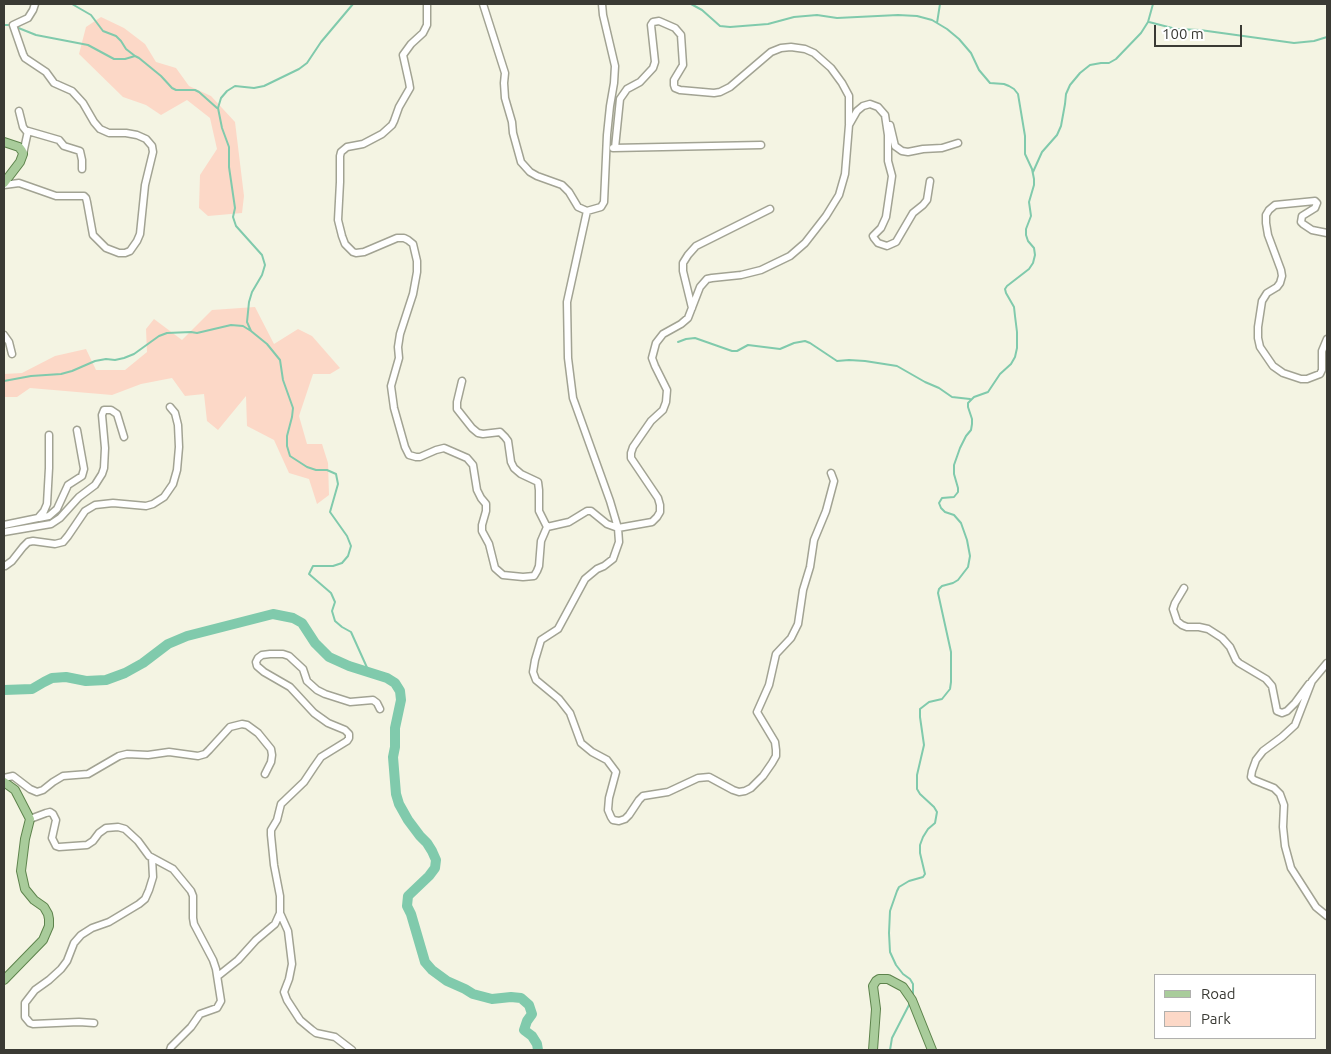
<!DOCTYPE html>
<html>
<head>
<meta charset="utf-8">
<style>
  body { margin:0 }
  #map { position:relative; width:1331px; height:1054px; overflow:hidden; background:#f4f4e3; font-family:Ubuntu,sans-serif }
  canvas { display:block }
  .frame { position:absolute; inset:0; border:5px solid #3a3a34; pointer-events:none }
  .legend { position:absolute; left:1154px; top:974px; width:162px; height:65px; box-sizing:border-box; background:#fff; border:1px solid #b0b0ae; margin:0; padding:6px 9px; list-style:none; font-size:15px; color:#3a3a34 }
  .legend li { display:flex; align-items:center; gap:10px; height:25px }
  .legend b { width:25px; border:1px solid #b0b0ae }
  .scale { position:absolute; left:1154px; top:25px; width:88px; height:22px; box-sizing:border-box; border:2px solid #3a3a34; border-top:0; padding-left:6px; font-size:15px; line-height:18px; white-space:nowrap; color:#3a3a34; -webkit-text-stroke:4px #fff; paint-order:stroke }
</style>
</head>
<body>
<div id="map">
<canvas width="1331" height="1054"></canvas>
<div class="frame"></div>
<ul class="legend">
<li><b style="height:6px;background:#a9cc9b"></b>Road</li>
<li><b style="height:14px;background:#fcd8c7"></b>Park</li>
</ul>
<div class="scale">100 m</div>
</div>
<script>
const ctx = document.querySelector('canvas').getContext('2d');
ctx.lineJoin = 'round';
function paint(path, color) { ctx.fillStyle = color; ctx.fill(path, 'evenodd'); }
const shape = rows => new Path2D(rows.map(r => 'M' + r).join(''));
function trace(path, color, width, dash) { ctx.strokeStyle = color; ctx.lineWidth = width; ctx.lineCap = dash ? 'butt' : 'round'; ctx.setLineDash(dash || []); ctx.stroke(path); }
const green = shape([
  [101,17,124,28,145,44,156,62,176,68,189,86,211,96,235,122,244,196,242,213,208,216,199,208,200,175,217,149,210,118,187,100,161,115,146,105,123,97,79,54,86,27],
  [255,307,274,344,298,329,312,336,340,368,330,374,313,374,299,416,307,444,322,444,328,463,329,495,317,504,309,479,289,473,274,440,247,426,246,396,218,430,207,421,204,394,185,396,172,378,141,384,112,395,30,388,17,397,4,397,4,374,22,373,55,356,86,349,96,370,125,370,147,352,146,329,154,319,182,340,212,310]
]);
const stream = shape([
  [72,4,91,15,103,31,116,36,121,41,126,49,135,56],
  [353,4,321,42,307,63,299,69,264,86,254,88,235,86,227,91,221,98,218,108,222,128,229,147,229,167,235,208,233,217,236,226,262,255,265,265,262,275,252,292,249,302,247,322,251,331,267,344,280,360,283,380,293,408,292,417,287,436,287,446,290,456,307,467,316,470,327,470,336,474,338,484,330,512,347,536,351,546,348,556,342,563,333,566,313,566,309,574,331,593,335,602,332,611,335,621,342,627,351,632,369,672],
  [691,4,702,10,720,26,730,27,768,24,794,17,817,15,837,18,898,15,917,16,932,20,947,29,959,39,971,53,979,70,990,83,1004,84,1009,86,1014,89,1018,94,1025,136,1025,154,1032,169,1034,179,1034,185,1029,202,1031,216,1026,229,1026,235,1028,241,1034,248,1035,255,1033,263,1029,269,1007,286,1005,289,1006,293,1014,307,1015,316,1017,332,1017,348,1015,357,1011,364,1000,374,988,392,974,397,968,403,968,407,972,419,972,424,971,430,966,436,960,448,954,465,954,474,958,488,958,492,954,497,942,498,939,503,941,508,945,512,954,515,961,523,967,540,970,556,968,567,958,580,953,583,942,586,939,589,938,593,951,652,951,682,950,689,942,699,929,702,920,709,920,717,924,745,917,775,917,789,920,794,934,807,937,812,935,823,928,829,923,837,920,845,920,853,925,874,923,877,909,881,899,887,897,891,890,911,889,933,890,952,896,965,903,974,910,979,913,984,913,997],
  [1149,22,1176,29,1200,30,1294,43,1314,41,1327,37],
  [937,23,940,4],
  [4,25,11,25],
  [16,27,36,35,88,45,114,59,125,59,135,56,139,58,161,76,172,88,176,90,195,90,199,92,217,108],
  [1033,172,1042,152,1057,135,1061,126,1065,104,1066,94,1070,85,1080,73,1090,65,1101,63,1109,63,1116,59,1141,33,1148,22,1153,4],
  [678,342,686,339,695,338,732,351,737,351,748,345,780,349,794,343,805,341,810,343,837,361,849,360,865,361,897,366,925,382,939,388,952,397,970,399],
  [4,381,31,376,61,374,72,371,95,361,106,359,115,360,124,358,134,354,159,336,167,333,191,332,197,333,231,325,243,326,251,331],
  [890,1050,892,1038,910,1003]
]);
const river = shape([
  [4,690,32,689,44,682,52,678,66,677,86,681,106,680,125,673,143,663,168,644,187,636,273,614,293,618,302,623,315,643,329,657,349,666,387,678,395,683,400,691,401,700,395,728,395,747,393,757,396,794,399,804,408,820,420,836,427,843,432,851,436,860,435,868,429,876,408,896,407,906,411,914,425,962,432,970,447,981,465,989,473,994,492,999,511,997,521,998,529,1005,532,1014,527,1021,524,1030,532,1036,537,1044,538,1050]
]);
const minor = shape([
  [427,4,427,25,423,33,411,44,403,55,409,82,410,88,399,107,394,121,392,125,382,134,363,144,347,147,341,152,340,156,340,182,338,220,342,236,345,244,353,252,356,253,364,252,397,238,404,238,408,240,413,244,417,261,417,272,413,294,400,334,398,347,399,358,391,386,394,408,405,447,409,455,416,457,420,457,436,450,444,448,467,458,473,465,477,490,481,498,486,504,486,511,482,525,482,531,489,544,495,568,503,575,523,577,534,576,537,571,539,566,541,541,547,527,569,522,587,511,591,511,607,524,618,528,652,522,657,517,660,512,660,505,658,498,631,458,631,453,633,447,651,421,663,410,666,402,667,390,655,366,652,358,656,343,663,334,681,324,688,318,700,287,707,279,712,278,741,275,761,270,790,256,805,243,826,216,839,195,845,174,849,125,857,111,863,106,870,104,878,107,885,115,888,135,888,161,892,176,891,183,886,217,881,228,873,236,874,238,878,243,887,246,896,242,913,213,923,205,927,200,930,181],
  [483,4,505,73,504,83,505,98,512,122,513,133,521,162,530,172,537,176,562,185,569,192,578,207,587,211],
  [602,4,603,15,615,66,614,83,610,106,607,135,604,202,601,207,587,211,567,302,568,358,573,398,610,501,618,528,619,542,613,559,604,566,597,569,585,579,558,629,541,640,535,660,533,672,536,680,559,699,570,713,581,743,592,752,607,760,616,772,609,798,608,810,611,817,613,820,619,821,625,819,629,815,639,800,643,796,668,792,698,778,709,777,733,790,739,792,745,791,751,788,763,776,772,763,776,756,776,750,775,742,757,712,769,685,776,654,791,638,798,624,803,590,810,567,814,540,826,511,834,481,831,473],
  [19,111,23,127,27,132],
  [890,125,895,146,902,151,908,152,923,149,942,148,958,143],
  [613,148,761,145],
  [615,148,620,99,627,89,640,82,653,68,655,62,651,25,653,22,659,21,675,28,681,35,683,65,674,80,674,85,675,88,680,90,714,93,720,92,730,87,771,52,781,48,791,47,805,49,814,53,831,68,842,83,849,96,849,124],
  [23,154,28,131,59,140,64,146,80,151,82,160,82,169],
  [4,185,19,183,56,196,84,196,86,198,87,202,93,235,106,248,119,253,125,253,130,251,137,241,140,234,145,185,153,152,152,146,146,139,137,135,126,133,109,133,100,129,94,122,83,103,72,91,54,83,46,72,25,58,23,54,13,25,28,18,33,10,35,4],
  [1327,233,1312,230,1303,224,1301,222,1302,216,1315,208,1317,203,1315,201,1275,205,1269,210,1266,215,1266,223,1268,235,1281,270,1282,276,1280,283,1277,287,1267,293,1262,301,1258,327,1258,338,1260,347,1273,366,1283,373,1301,379,1307,379,1320,374,1322,370,1322,351,1327,339],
  [692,308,683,271,683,263,688,255,696,246,770,209],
  [4,335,9,342,12,354],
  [462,381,457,402,457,409,472,428,478,433,483,434,500,432,505,437,508,441,511,462,514,468,521,474,538,482,539,490,539,511,547,527],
  [39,518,49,516,57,509,68,485,82,476,84,469,77,430],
  [4,525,38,518,44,511,47,504,49,468,49,435],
  [4,532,51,524,60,518,79,497,95,485,102,474,104,468,105,448,102,415,104,410,111,410,117,414,124,437],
  [5,566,12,561,23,547,28,542,33,541,55,544,63,542,68,536,85,511,95,505,113,503,146,506,153,504,164,497,173,484,177,470,179,447,178,425,175,413,170,407],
  [1184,588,1175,603,1173,609,1177,621,1182,625,1187,627,1199,627,1208,629,1222,638,1230,647,1236,660,1239,663,1266,679,1272,686,1277,711,1282,713,1287,711,1295,703,1309,684],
  [1327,663,1312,681,1295,725,1282,737,1263,751,1256,760,1252,771,1251,777,1254,780,1274,788,1280,794,1284,805,1283,827,1285,846,1291,868,1316,907,1327,916],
  [4,778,13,776,30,789,37,792,43,790,53,782,63,776,88,774,119,756,127,754,148,755,169,752,198,756,205,754,209,750,230,727,242,724,247,725,258,733,271,749,272,755,271,762,265,774],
  [30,819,46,813,50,812,53,814,56,820,52,838,56,846,59,847,87,845,93,841,99,833,106,828,118,827,125,829,138,841,149,856,173,869,191,891,193,896,193,918,194,924,213,960,216,969,221,1001,217,1008,200,1014,191,1027,171,1047,170,1050],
  [280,913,288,931,292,964,289,979,284,992,287,1000,300,1020,312,1030,316,1033,335,1037,352,1050],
  [218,976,238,960,256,940,275,924,280,913,280,896,274,865,271,835,271,830,277,820,281,804,304,782,314,767,321,757,347,741,349,738,349,734,345,730,328,723,314,713,290,687,264,672,257,666,256,662,258,658,262,655,270,654,283,654,289,656,303,669,307,681,317,690,325,694,350,702,373,700,377,703,380,709],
  [94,1023,79,1022,33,1024,30,1023,25,1017,25,1003,35,990,49,980,61,969,67,961,74,943,81,935,92,928,109,922,139,904,145,899,149,890,153,877,152,858]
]);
const major = shape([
  [4,142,19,147,22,151,23,154,20,162,4,183],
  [4,782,15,790,30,819,25,839,21,871,25,889,34,900,44,907,48,914,49,919,49,926,43,940,4,980],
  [873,1050,876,1009,873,986,876,981,879,979,888,979,903,987,912,1000,932,1050]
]);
paint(green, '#fcd8c7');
trace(stream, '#80caac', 2);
trace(river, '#80caac', 10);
trace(minor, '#a2a393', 9);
trace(major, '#5d834c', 10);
trace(minor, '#fff', 6);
trace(major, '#a9cc9b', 8);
</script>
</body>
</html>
